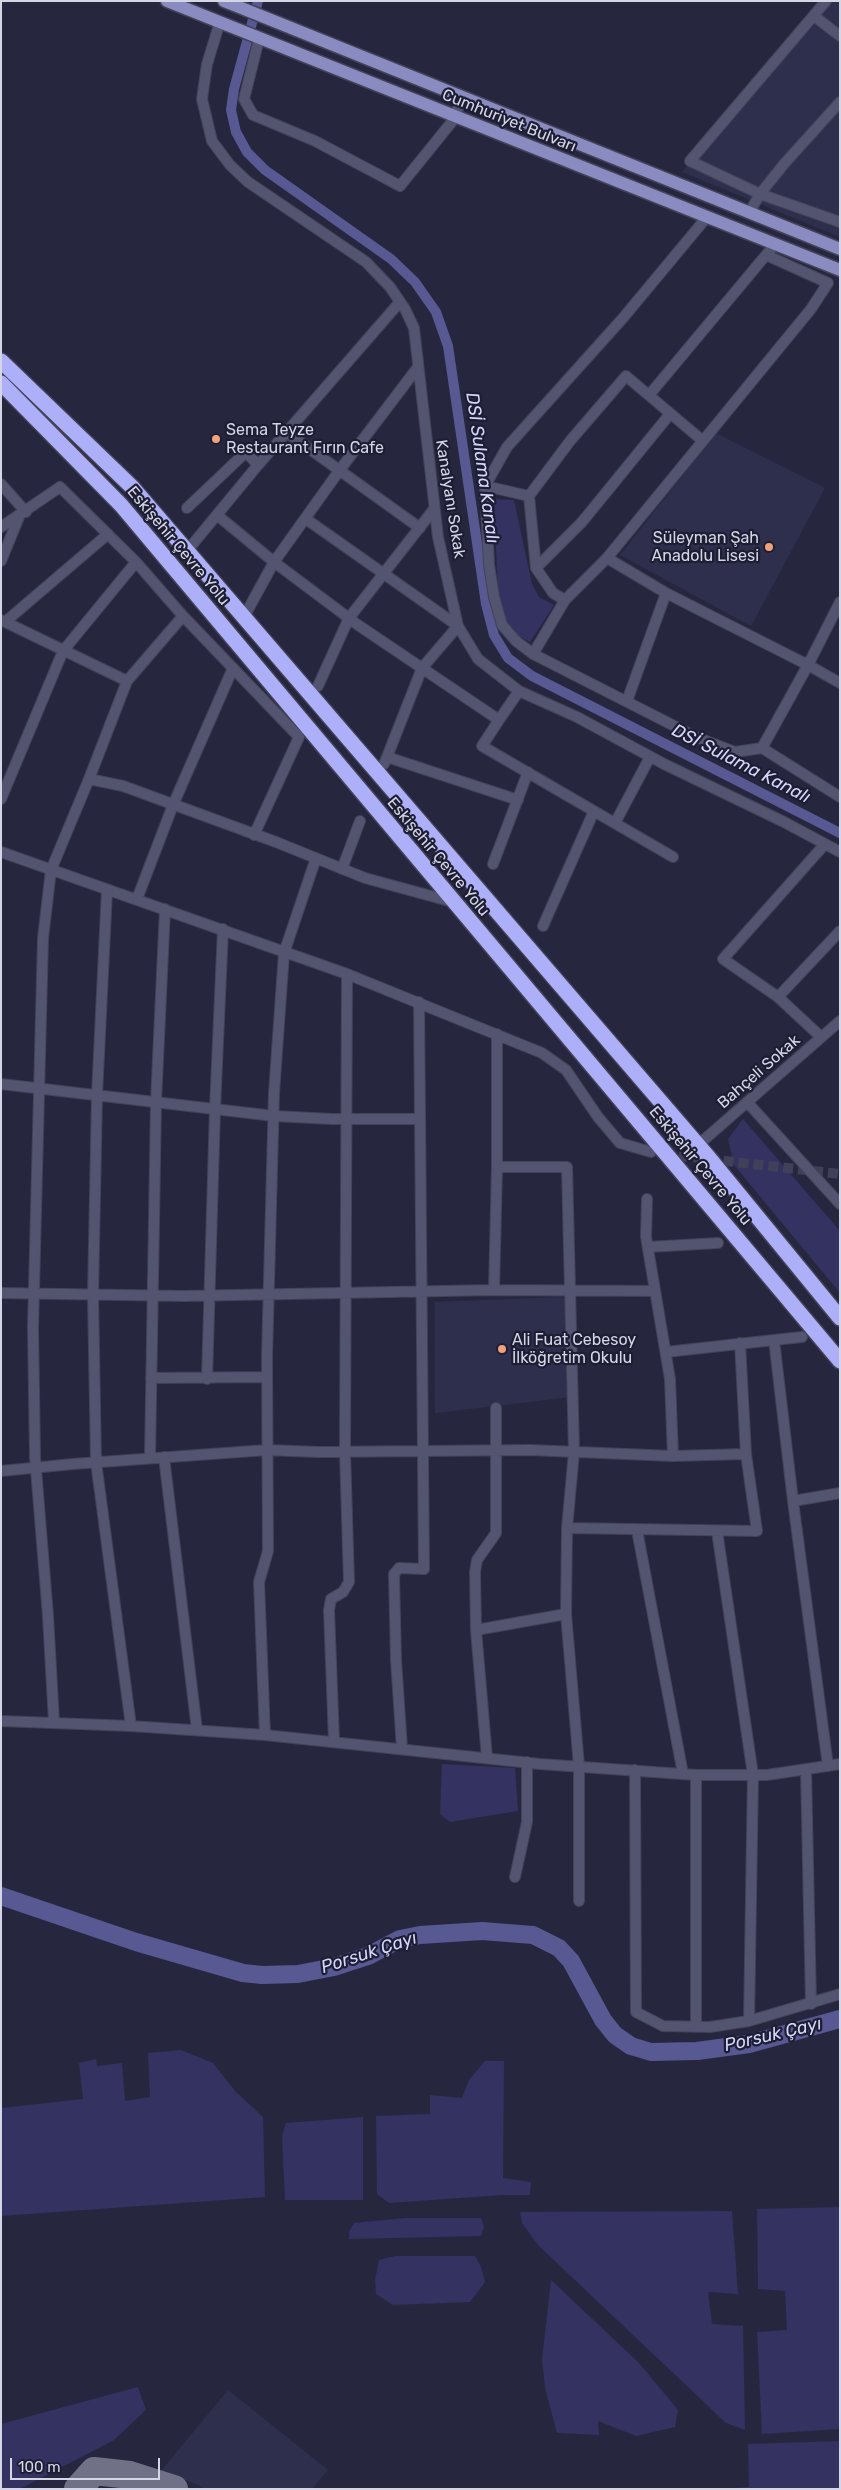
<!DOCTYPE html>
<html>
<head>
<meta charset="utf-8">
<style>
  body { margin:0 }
  #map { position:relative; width:841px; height:2490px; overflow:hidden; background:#26273f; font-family:Rubik,sans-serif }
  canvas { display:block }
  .frame { position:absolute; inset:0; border:2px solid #d4d5e5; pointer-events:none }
  .scale { position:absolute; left:10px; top:2458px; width:150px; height:22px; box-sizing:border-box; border:2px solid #d4d5e5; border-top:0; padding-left:6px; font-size:15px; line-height:18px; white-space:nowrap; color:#d4d5e5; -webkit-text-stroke:4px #1d1d34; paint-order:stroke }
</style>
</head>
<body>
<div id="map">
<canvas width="841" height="2490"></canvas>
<div class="frame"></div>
<div class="scale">100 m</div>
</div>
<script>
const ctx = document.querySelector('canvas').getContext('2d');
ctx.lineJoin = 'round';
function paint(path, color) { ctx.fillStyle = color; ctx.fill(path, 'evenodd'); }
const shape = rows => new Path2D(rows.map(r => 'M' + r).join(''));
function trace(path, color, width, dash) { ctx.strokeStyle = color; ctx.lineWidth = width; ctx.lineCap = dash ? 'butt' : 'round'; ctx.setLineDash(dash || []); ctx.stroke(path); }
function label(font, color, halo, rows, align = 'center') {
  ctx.font = font + ' Rubik,sans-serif'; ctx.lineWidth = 4.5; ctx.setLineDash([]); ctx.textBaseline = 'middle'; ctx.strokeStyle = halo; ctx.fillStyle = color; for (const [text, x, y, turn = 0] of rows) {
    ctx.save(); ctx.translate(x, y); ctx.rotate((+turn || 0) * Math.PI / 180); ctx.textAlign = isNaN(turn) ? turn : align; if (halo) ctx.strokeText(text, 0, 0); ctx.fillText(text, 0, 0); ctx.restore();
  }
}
const built = shape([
  [831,1,840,1,840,237,682,172],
  [716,433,825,488,751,626,620,555],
  [561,1297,566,1299,571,1397,435,1413,435,1302],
  [228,2390,328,2470,312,2489,203,2489,199,2485,161,2471]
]);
const green = shape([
  [494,499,514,500,532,584,539,597,554,605,530,642,517,635,505,619,498,593],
  [743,1119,840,1231,840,1293,734,1165,728,1139],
  [442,1764,515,1768,518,1811,450,1822,440,1814],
  [181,2050,213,2063,235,2091,263,2117,265,2197,1,2216,1,2108,83,2099,79,2063,96,2059,97,2066,122,2063,125,2101,150,2097,148,2053],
  [485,2061,504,2061,503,2178,531,2182,530,2195,502,2195,389,2203,377,2194,376,2116,430,2114,430,2095,462,2098,469,2080],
  [363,2117,363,2200,285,2200,282,2136,286,2123],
  [840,2207,840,2429,762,2434,757,2332,787,2330,785,2291,758,2289,757,2209],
  [732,2211,738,2294,708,2292,712,2324,743,2326,745,2430,726,2423,539,2246,522,2223,520,2212],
  [405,2218,481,2218,484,2227,481,2236,349,2239,349,2232,354,2223],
  [395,2256,475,2256,481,2267,485,2282,470,2302,393,2305,376,2294,375,2280,379,2260],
  [551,2280,639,2363,678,2410,675,2427,636,2436,598,2421,599,2435,557,2433,545,2388,542,2359],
  [138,2387,146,2410,114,2440,20,2489,1,2489,1,2424],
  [840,2441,840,2489,713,2489,749,2487,748,2444]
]);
const canal = shape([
  [258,1,234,89,231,110,236,132,247,152,265,170,391,259,415,282,436,312,448,346,486,604,494,635,508,658,532,676,840,833]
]);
const river = shape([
  [1,1896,136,1942,243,1973,262,1975,298,1974,334,1967,368,1956,400,1939,420,1935,482,1931,533,1935,559,1948,571,1961,603,2020,615,2035,631,2046,651,2052,697,2051,749,2044,840,2019]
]);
const taxiway = shape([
  [78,2489,94,2471,130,2475,174,2489]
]);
const minorTunnel = shape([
  [664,1154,840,1174]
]);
const minor = shape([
  [826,1,690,161,760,194,840,222],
  [814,16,840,36],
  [220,22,207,64,202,99,212,141,230,165,248,182,366,262,390,287,405,309,414,328,438,537,458,626,478,659,519,691,577,717,664,764,784,822,840,852],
  [259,39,244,99,253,115,315,141,400,186,455,118,461,98],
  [749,213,760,194,784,164,840,102],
  [418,367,339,471,274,562,358,625,499,720,482,746,673,857],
  [650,394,771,249],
  [286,432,420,528],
  [1,484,26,512],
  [485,486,529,496,536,568,553,593,565,600],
  [529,496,570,441,626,376,703,441],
  [187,508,246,452,258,465],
  [217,515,274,562,245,615],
  [306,519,458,626,422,668,387,757],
  [1,527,60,487,136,562,183,616,299,737,254,835],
  [187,551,258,465,399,303],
  [607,558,666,593,808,665,762,748,735,752,696,737,533,654,516,641,502,625,494,597,489,565,485,486,507,447,623,318,707,217],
  [1,561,19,517],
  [536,568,582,522,670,414],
  [840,602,808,665,840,683],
  [1,620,127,681],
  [5,622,108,534],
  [533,654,565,600,607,558,811,309,828,283,766,255],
  [318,686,349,618,434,509],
  [627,701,666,593],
  [499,720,519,691],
  [762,748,840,797],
  [384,764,387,757,518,800],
  [89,779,127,681,183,616],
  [1,799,63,651,136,562],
  [615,823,650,757],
  [1,852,347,974,542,1053,566,1070,598,1117,620,1143,651,1152],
  [493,864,528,772],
  [342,869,360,821],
  [107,890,97,1095,93,1295,96,1462,131,1726],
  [137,899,173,805,233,668],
  [543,926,594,811],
  [778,997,840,931],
  [497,1034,497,1167,567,1167,574,1452,567,1528],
  [821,1037,778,997,723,959,825,844],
  [1,1084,274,1116,332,1119,419,1119],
  [747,1102,840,1204],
  [698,1145,840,1021],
  [647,1199,646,1237,670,1379,673,1456],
  [648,1247,718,1243],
  [494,1290,497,1167],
  [1,1293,184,1296,494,1290,655,1291],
  [666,1352,774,1340],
  [151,1378,267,1377],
  [207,1379,215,1109,223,929],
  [164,1457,197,1730],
  [150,1458,156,1102,165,909],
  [1,1471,73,1464,267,1450,318,1452,530,1450,673,1456,746,1454],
  [793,1501,774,1340,802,1337],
  [637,1530,683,1774],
  [717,1531,753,1775,749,2021],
  [476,1630,566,1614],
  [1,1721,131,1726,265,1735,540,1764,696,1775,767,1775,840,1764],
  [54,1722,48,1616,35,1457,33,1327,43,938,51,870,89,779,123,786,276,842,365,878,453,902],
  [265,1735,259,1582,268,1551,267,1357,274,1093,284,953,316,858],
  [334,1741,329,1610,331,1599,343,1592,349,1582,345,1452,347,974],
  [402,1748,396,1660,394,1574,399,1568,424,1569,419,1002],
  [487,1758,476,1630,475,1572,477,1560,496,1533,496,1408],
  [828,1766,793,1501,840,1493],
  [635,1770,636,2012,663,2026,710,2027,749,2021,840,1994],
  [806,1770,811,2004],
  [696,1775,696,2027],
  [515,1877,527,1822,527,1762],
  [579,1901,579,1766,566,1614,567,1528,757,1531,746,1454,740,1343]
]);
const major = shape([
  [167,1,840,270],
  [224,1,840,249]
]);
const highway = shape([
  [1,361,132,487,710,1159,840,1318],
  [1,383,121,505,840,1361]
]);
const markers = [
  [216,439,5,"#f1a27b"],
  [769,547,5,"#f1a27b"],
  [502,1349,5,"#f1a27b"]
];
const streetNames = [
  ["Cumhuriyet Bulvarı",509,121,22],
  ["Kanalyanı Sokak",450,499,81],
  ["Eskişehir Çevre Yolu",178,546,50],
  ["Eskişehir Çevre Yolu",438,857,50],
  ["Bahçeli Sokak",759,1072,-41],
  ["Eskişehir Çevre Yolu",700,1166,50]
];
const poiNames = [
  ["Sema Teyze",226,430],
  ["Restaurant Fırın Cafe",226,448],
  ["Süleyman Şah",759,538,"right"],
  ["Anadolu Lisesi",759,556,"right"],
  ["Ali Fuat Cebesoy",512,1340],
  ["İlköğretim Okulu",512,1358]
];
const waterNames = [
  ["DSİ Sulama Kanalı",482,468,82],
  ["DSİ Sulama Kanalı",741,764,27],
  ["Porsuk Çayı",369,1953,-18],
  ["Porsuk Çayı",773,2035,-13]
];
paint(built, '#2e2f4d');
paint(green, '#333261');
trace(canal, '#585892', 10);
trace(river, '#585892', 18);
trace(taxiway, '#707086', 28);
trace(minorTunnel, '#404158', 10, [10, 5]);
trace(minor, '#434257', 12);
trace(major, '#434257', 15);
trace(highway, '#434257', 18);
trace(minor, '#53546f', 10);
trace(major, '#898bc1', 12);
trace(highway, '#adaff8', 15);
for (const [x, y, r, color] of markers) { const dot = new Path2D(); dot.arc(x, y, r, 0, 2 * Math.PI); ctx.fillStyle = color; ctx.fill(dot); trace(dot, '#1d1d34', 2); }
label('16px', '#d4d5e5', '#1d1d34', streetNames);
label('16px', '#d4d5e5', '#1d1d34', poiNames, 'left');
label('italic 18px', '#d4d6fa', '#1d1d34', waterNames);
</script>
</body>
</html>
